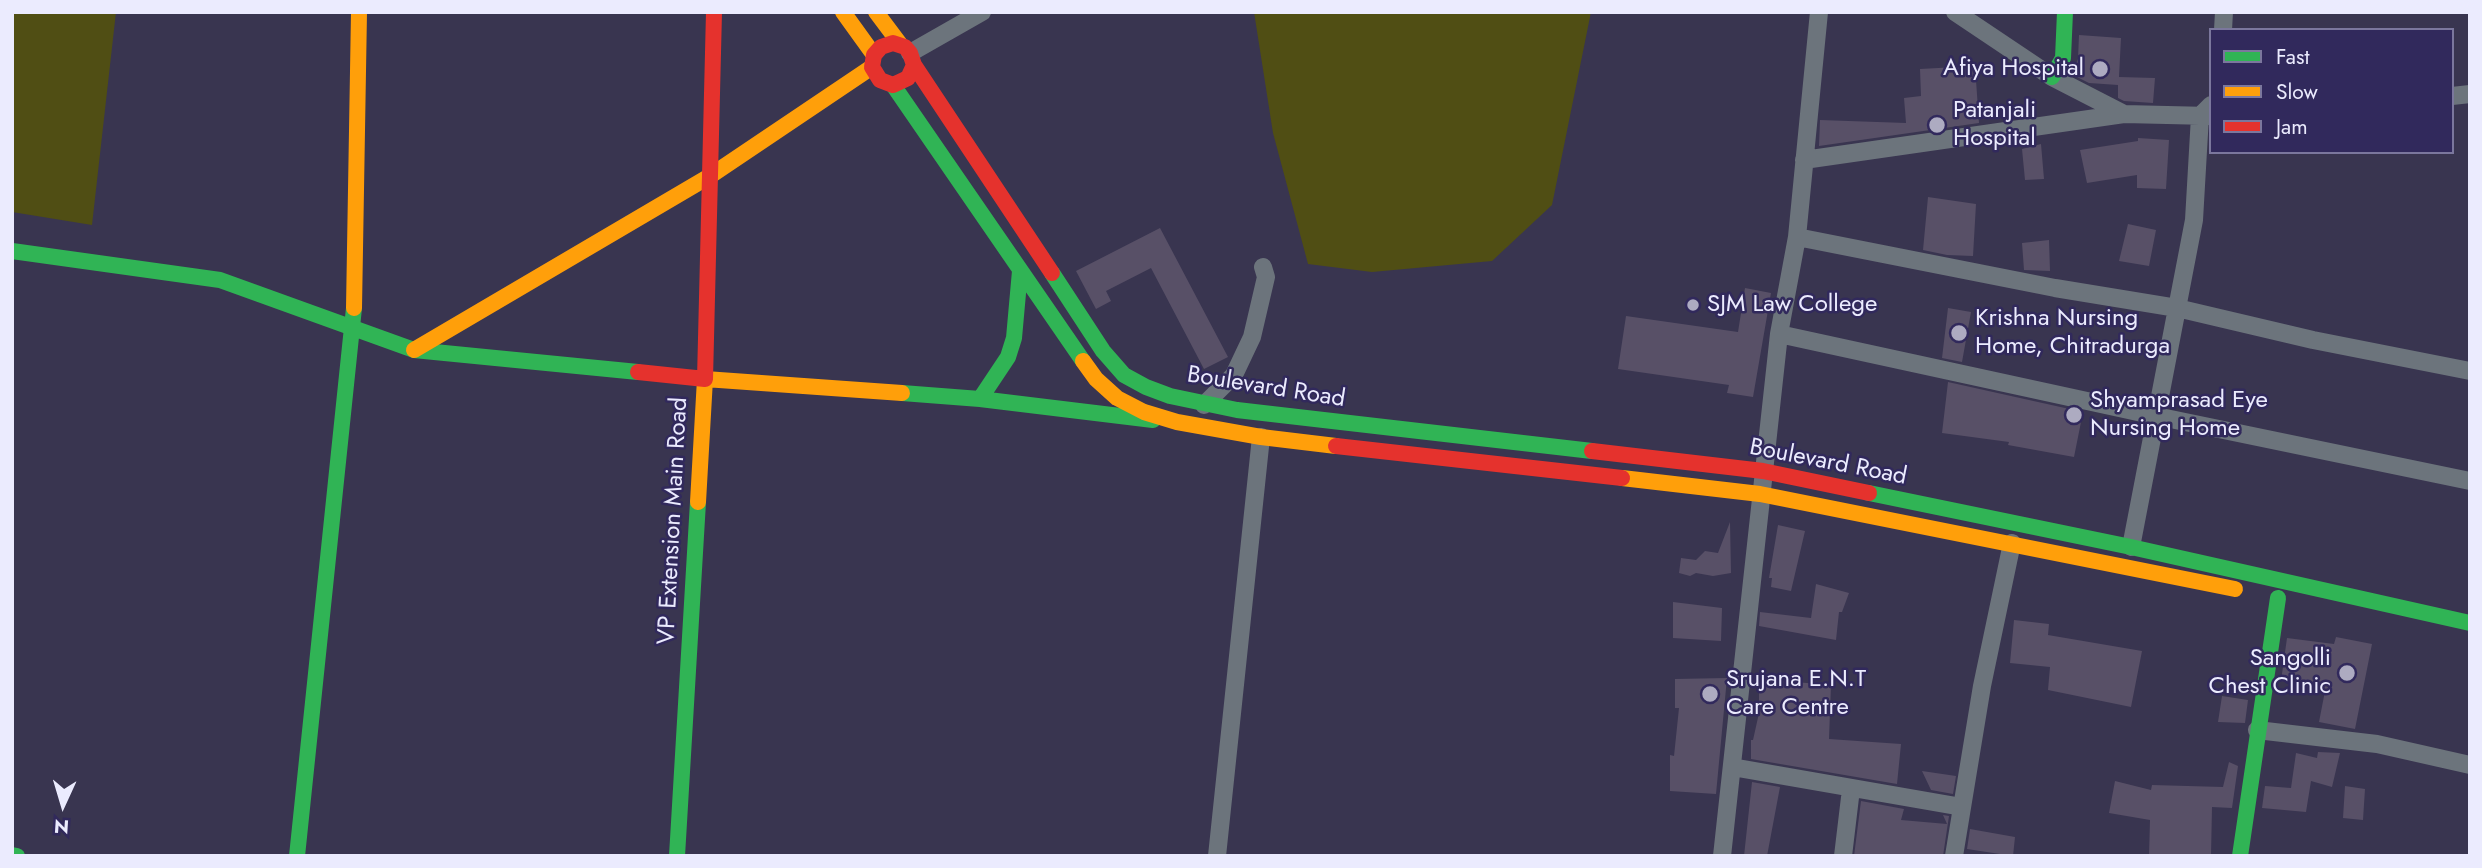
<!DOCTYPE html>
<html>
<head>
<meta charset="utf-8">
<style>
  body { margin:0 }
  #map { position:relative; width:2482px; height:868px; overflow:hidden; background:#393550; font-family:Jost,sans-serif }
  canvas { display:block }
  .frame { position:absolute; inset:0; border:14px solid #ebebfe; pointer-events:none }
  .legend { position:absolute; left:2209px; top:28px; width:245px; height:126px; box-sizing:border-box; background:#31295c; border:2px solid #7b779d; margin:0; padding:9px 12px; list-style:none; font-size:21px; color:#ebebfe }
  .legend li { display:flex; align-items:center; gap:14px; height:35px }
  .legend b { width:35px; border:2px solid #7b779d }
  .north { position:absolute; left:28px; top:770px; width:70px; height:70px; -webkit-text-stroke:5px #31295c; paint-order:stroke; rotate:184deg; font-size:19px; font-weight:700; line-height:28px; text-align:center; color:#ebebfe }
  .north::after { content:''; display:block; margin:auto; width:24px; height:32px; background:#ebebfe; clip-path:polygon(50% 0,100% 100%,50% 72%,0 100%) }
</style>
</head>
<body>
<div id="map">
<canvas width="2482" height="868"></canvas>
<div class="frame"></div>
<ul class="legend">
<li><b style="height:9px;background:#30b455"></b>Fast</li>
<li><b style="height:9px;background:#ff9f0a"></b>Slow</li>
<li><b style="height:9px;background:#e5322d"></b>Jam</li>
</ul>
<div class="north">N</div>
</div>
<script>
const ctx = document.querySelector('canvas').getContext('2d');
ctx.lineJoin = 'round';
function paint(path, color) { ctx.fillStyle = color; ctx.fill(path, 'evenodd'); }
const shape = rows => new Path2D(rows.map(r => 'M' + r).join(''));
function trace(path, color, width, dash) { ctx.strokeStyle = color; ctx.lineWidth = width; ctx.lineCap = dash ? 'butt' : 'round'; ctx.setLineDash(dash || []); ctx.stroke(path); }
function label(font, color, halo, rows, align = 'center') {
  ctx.font = font + ' Jost,sans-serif'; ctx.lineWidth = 5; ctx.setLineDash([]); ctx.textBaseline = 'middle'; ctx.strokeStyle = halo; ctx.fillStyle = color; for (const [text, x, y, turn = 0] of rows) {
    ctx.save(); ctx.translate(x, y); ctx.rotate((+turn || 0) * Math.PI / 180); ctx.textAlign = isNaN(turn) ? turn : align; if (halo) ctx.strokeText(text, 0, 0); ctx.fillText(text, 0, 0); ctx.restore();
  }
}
const green = shape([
  [12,12,116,12,92,225,12,212],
  [1254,12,1591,12,1552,205,1492,261,1372,272,1308,264,1273,133]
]);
const building = shape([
  [2079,35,2121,38,2119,77,2155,78,2153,103,2124,101,2118,98,2118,85,2089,83,2071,74,2078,59],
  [1975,66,1979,123,1819,146,1820,120,1906,123,1904,98,1921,96,1920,69],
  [2138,138,2169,140,2166,189,2137,188,2137,175,2087,183,2080,150,2138,141],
  [2041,144,2044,179,2025,180,2022,149],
  [1928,197,1976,204,1973,256,1947,255,1923,250],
  [2128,224,2156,230,2149,266,2119,261],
  [1160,228,1228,357,1204,369,1151,268,1106,291,1111,301,1096,309,1076,271],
  [2049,240,2050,271,2024,270,2022,243],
  [1745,288,1771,293,1753,397,1727,393,1729,385,1618,369,1626,316,1738,332],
  [1948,308,1971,312,1962,362,1942,358],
  [1948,382,2083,412,2074,457,2008,445,2009,442,1942,433],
  [1730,522,1731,573,1713,576,1696,573,1690,576,1679,573,1681,558,1696,560,1705,551,1718,553],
  [1778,525,1805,531,1791,591,1771,587,1772,578,1769,578],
  [1816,584,1849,593,1842,612,1839,612,1836,640,1759,626,1760,612,1811,618],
  [1673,602,1722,608,1721,641,1673,638],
  [2014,620,2049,624,2048,635,2142,651,2131,707,2048,690,2050,667,2010,663],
  [2336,637,2372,644,2355,729,2319,722,2325,691,2281,681,2287,638,2334,644],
  [1727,678,1716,794,1670,791,1670,755,1674,756,1679,708,1675,708,1675,679],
  [1759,679,1831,685,1829,739,1901,744,1897,784,1751,759,1751,740,1753,740,1759,713],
  [2222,696,2248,700,2245,723,2218,722],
  [2318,752,2340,753,2332,787,2311,781,2306,812,2262,808,2265,786,2291,788,2296,753,2317,758],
  [2229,762,2238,766,2232,808,2212,807,2211,856,2149,856,2150,820,2109,813,2115,781,2151,790,2152,785,2223,787],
  [1922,771,1956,776,1953,794,1931,790],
  [1752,782,1780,787,1767,856,1744,856],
  [2345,786,2365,789,2363,820,2343,818],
  [1861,801,1904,809,1901,820,1947,824,1943,815,1949,816,1943,856,1854,856],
  [1970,829,2015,837,2013,856,1967,849]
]);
const street = shape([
  [1955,12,2052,77,2124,114,2210,116],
  [2223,30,2224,12],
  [910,53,982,12],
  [2452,96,2470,94],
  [1804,160,2124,114],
  [1797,237,2055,288,2177,308,2313,340,2470,371],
  [1779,334,2156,416,2470,481],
  [1204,405,1234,375,1252,337,1266,277,1263,267],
  [2131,547,2194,220,2200,116,2211,105],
  [2257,730,2377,744,2470,765],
  [1732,767,1962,807],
  [1217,856,1261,437],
  [1722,856,1779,334,1797,237,1819,12],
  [1843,856,1851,789],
  [1954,856,1982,686,2012,543]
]);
const fast = shape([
  [2052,77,2063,58,2065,12],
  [893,85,1083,361],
  [12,251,220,280,414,350,638,372],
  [1052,273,1103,351,1124,375,1146,387,1170,396,1237,410,1592,451],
  [902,393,980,399,1153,420],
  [980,399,1008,357,1014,338,1020,271],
  [1869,493,2131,547,2470,623],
  [12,855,17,856],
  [297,856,354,308],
  [677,856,698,502],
  [2240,856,2278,598]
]);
const slow = shape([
  [843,12,874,55],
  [876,12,900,44],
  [354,308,359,12],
  [414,350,710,176,872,67],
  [1083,361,1096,379,1117,398,1144,412,1177,422,1261,437,1336,446],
  [1622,478,1760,494,2235,589],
  [698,502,705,379,902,393]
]);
const jam = shape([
  [914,65,908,78,893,85,880,80,872,67,874,55,881,47,893,43,905,47,910,53,914,65,1052,273],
  [638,372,705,379,714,12],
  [1336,446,1622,478],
  [1592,451,1763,471,1869,493]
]);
const markers = [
  [2100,69,9,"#adabc1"],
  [1937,125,9,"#adabc1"],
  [1693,305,7,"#adabc1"],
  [1959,333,9,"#adabc1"],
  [2074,415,9,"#adabc1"],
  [2347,673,9,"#adabc1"],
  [1710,694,9,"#adabc1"]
];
const poiNames = [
  ["Afiya Hospital",2084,69,"right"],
  ["Patanjali",1953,111],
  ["Hospital",1953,139],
  ["SJM Law College",1707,305],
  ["Krishna Nursing",1975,319],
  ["Home, Chitradurga",1975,347],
  ["Shyamprasad Eye",2090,401],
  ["Nursing Home",2090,429],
  ["Sangolli",2331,659,"right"],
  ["Chest Clinic",2331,687,"right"],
  ["Srujana E.N.T",1726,680],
  ["Care Centre",1726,708]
];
const streetNames = [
  ["Boulevard Road",1266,388,9],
  ["Boulevard Road",1828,463,11],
  ["VP Extension Main Road",674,521,-87]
];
paint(green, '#504e14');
paint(building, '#585067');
trace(street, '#6c747c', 18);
trace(fast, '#30b455', 16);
trace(slow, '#ff9f0a', 16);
trace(jam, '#e5322d', 16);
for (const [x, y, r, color] of markers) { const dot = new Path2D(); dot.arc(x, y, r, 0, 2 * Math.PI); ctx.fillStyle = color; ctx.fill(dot); trace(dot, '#31295c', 2.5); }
label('24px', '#ebebfe', '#31295c', poiNames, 'left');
label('24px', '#ebebfe', '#31295c', streetNames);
</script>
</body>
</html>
